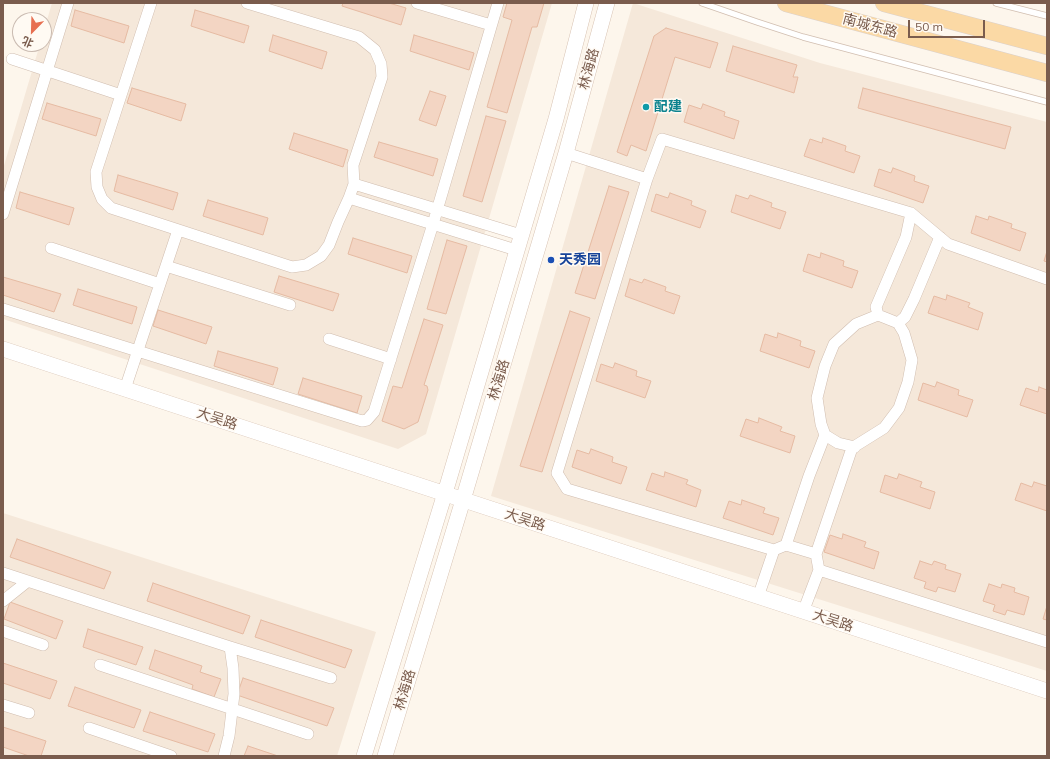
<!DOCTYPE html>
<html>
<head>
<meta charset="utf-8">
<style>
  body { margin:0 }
  #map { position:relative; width:1050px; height:759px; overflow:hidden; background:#fdf6ec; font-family:Mulish,"Noto Sans SC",sans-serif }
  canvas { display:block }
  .frame { position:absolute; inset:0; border:4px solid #7a5c4d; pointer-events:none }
  .north { position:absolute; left:12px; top:12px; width:40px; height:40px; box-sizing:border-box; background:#fffaf3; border:1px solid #cabbb1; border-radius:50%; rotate:203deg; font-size:11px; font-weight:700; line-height:16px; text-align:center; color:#7a5c4d }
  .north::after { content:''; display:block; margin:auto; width:14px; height:18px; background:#e76f51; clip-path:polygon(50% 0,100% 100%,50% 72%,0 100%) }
  .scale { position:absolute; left:908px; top:20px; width:77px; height:18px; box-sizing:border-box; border:2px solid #7a5c4d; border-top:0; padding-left:5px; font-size:12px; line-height:14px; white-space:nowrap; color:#7a5c4d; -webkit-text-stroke:3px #fffaf3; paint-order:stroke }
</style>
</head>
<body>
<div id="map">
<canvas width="1050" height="759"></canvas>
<div class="frame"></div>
<div class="north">北</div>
<div class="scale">50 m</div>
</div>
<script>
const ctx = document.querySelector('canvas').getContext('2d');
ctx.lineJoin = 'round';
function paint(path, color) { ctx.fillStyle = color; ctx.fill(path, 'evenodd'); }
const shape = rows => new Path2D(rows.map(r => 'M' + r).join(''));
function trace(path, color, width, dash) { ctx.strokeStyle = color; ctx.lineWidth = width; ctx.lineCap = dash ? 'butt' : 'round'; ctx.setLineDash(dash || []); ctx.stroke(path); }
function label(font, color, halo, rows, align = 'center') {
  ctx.font = font + ' Mulish,"Noto Sans SC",sans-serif'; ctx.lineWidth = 3; ctx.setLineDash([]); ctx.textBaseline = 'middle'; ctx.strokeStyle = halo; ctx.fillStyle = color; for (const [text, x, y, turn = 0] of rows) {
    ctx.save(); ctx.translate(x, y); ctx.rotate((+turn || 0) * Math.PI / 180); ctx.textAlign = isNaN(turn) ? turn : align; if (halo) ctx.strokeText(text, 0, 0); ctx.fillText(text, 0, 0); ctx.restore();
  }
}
const residential = shape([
  [52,3,552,3,426,434,398,449,3,319,3,169,40,44,44,44,44,30],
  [633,3,820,63,1047,122,1047,671,491,496],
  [3,513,376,632,337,756,3,756]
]);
const building = shape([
  [343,3,389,3,406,8,401,25,342,6,343,3],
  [507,3,544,3,537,27,532,27,507,113,487,107,512,20,503,17,507,3],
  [75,10,129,26,124,43,71,26,75,10],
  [195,10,249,26,244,43,191,26,195,10],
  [666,28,718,43,710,68,675,57,646,151,631,145,627,156,617,152,654,36,666,28],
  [273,35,327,52,322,69,269,51,273,35],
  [414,35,474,53,469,70,410,51,414,35],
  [733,46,797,65,793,77,798,77,794,93,726,71,733,46],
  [132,88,186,104,181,121,127,103,132,88],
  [863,88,1011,127,1005,149,858,108,863,88],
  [430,91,446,96,436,126,419,120,430,91],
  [47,103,101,119,96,136,42,119,47,103],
  [703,104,725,112,724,116,739,121,734,139,684,122,689,105,701,109,703,104],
  [486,116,506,121,482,202,463,196,486,116],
  [294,133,348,150,343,167,289,149,294,133],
  [823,138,846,146,845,151,860,156,854,173,804,156,810,139,822,143,823,138],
  [379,142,438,159,433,176,374,157,379,142],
  [893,168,915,176,914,181,929,186,923,203,874,186,879,169,891,173,893,168],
  [118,175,178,193,173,210,114,191,118,175],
  [609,186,629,192,595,299,575,293,609,186],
  [20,192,74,208,69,225,16,208,20,192],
  [670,193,692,201,691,205,706,211,700,228,651,211,656,194,668,198,670,193],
  [736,195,748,199,750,195,772,203,771,207,786,212,780,229,731,212,736,195],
  [208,200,268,218,263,235,203,216,208,200],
  [976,216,988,220,989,216,1012,224,1011,228,1026,233,1020,251,971,233,976,216],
  [353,238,412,256,407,273,348,254,353,238],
  [447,240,467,246,446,314,427,309,447,240],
  [1047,251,1047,262,1044,261,1047,251],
  [821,253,844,261,843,266,858,271,852,288,803,271,808,254,820,258,821,253],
  [279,276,339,294,333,311,274,292,279,276],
  [3,277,61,294,54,312,3,295,3,277],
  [630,279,642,283,644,279,666,287,665,291,680,296,674,314,625,296,630,279],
  [78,289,137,307,132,324,73,305,78,289],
  [947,295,970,303,968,307,983,313,978,330,928,313,934,296,946,300,947,295],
  [158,310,212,327,206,344,153,326,158,310],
  [570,311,590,318,542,472,520,466,570,311],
  [424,319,443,325,424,385,427,386,428,390,418,422,404,429,382,421,393,386,402,388,424,319],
  [778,333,801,341,800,346,815,351,809,368,760,351,765,334,777,338,778,333],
  [218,351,278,368,273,385,214,366,218,351],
  [615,363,637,371,636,376,651,381,645,398,596,381,601,364,613,368,615,363],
  [303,378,362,396,357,413,298,394,303,378],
  [937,382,959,390,958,395,973,400,967,417,918,400,923,383,935,387,937,382],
  [1039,387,1047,390,1047,414,1020,405,1026,388,1038,392,1039,387],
  [759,418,782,427,780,431,795,436,790,453,740,436,746,419,758,423,759,418],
  [591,449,613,457,612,462,627,467,621,484,572,467,577,450,589,454,591,449],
  [665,472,688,480,686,484,701,490,696,507,646,490,652,473,664,477,665,472],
  [899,474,922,482,920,487,935,492,930,509,880,492,885,475,897,479,899,474],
  [1034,482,1047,486,1047,511,1015,500,1021,483,1032,487,1034,482],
  [742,500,765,508,763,513,779,518,773,535,723,518,729,501,741,505,742,500],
  [843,534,866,542,864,547,879,552,874,569,824,552,830,535,842,539,843,534],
  [17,539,111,572,104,589,10,557,17,539],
  [920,561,932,565,934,561,946,565,945,569,961,574,955,592,938,587,936,592,924,588,926,582,914,578,920,561],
  [153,583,250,616,243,634,147,601,153,583],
  [989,584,1001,588,1002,584,1015,588,1014,592,1029,597,1024,615,1007,610,1005,615,993,611,995,605,983,601,989,584],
  [10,602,63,621,56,639,4,619,10,602],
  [1047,606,1047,620,1043,619,1047,606],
  [261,620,352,650,345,668,255,637,261,620],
  [88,629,143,647,136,665,83,647,88,629],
  [155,650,202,666,200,672,221,679,214,697,192,689,193,685,149,669,155,650],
  [3,663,57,681,50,699,3,683,3,663],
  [243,678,334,708,327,726,237,695,243,678],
  [75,687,141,710,134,728,68,706,75,687],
  [150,712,215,734,208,752,143,731,150,712],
  [3,727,46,741,41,756,29,756,3,747,3,727],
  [248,746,278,756,244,756,248,746]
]);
const lane = shape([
  [702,3,757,22,803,37,1047,102],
  [996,3,1047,16]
]);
const street = shape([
  [151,3,96,172,97,187,102,199,111,208,292,267,306,265,321,256,329,245,338,222,349,198,354,184,353,165,382,77,381,64,375,50,359,37,247,3],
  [417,3,491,25],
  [12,59,121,95],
  [566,153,647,179,662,139,911,213,948,244,1047,279],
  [647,179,557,473,567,489,774,550,758,597],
  [354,184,521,235],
  [349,198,516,250],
  [3,214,68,3],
  [51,248,160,284],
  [166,266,290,305],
  [3,309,362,421,367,420,374,412,433,224,498,3],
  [878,315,876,307,906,237,911,213],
  [898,323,905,317,914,299,940,237],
  [329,339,391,359],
  [125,389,178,230],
  [825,435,838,443,855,447],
  [786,545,816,554],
  [774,550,786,545,809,476,825,435,821,424,817,398,825,366,834,344,856,324,878,315,898,323,904,333,912,360,908,382,899,408,884,428,852,448,816,554,819,570],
  [3,573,230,647,331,678],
  [3,601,28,581],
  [803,612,819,570,1047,642],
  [3,631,43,645],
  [100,665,308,734],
  [3,705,29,713],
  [89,728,171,756],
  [224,756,229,736,234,694,233,668,230,647]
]);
const secondary = shape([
  [3,349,1047,691],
  [364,756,445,493,556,119,586,3],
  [385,756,463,500,566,153,607,3]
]);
const primary = shape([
  [786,3,1047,73],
  [884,3,1047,46]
]);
const markers = [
  [646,107,4,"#0f9aa8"],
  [551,260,4,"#1a4fb4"]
];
const streetNames = [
  ["南城东路",870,26,15],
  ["林海路",589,69,-75],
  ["林海路",499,380,-73],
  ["大吴路",217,419,18],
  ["大吴路",525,520,18],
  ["大吴路",833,621,18],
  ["林海路",405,690,-73]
];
const cultureNames = [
  ["配建",654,107]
];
const transitNames = [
  ["天秀园",559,260]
];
paint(residential, '#f5e8da');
paint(building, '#f3d5c3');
trace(building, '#e6bba3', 1);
trace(lane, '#d1beb0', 7);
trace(street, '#d1beb0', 12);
trace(secondary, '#d6c0b0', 16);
trace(primary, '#dad1cd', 18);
trace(lane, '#fff', 5.5);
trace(street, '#fff', 11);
trace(secondary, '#fff', 15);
trace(primary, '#fbd9a5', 17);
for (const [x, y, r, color] of markers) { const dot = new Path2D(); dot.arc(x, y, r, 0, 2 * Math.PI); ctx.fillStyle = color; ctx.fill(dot); trace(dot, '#fffaf3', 1.5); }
label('14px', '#7a5c4d', '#fffaf3', streetNames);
label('bold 14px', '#0d838f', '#fffaf3', cultureNames, 'left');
label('bold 14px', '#164399', '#fffaf3', transitNames, 'left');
</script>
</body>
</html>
